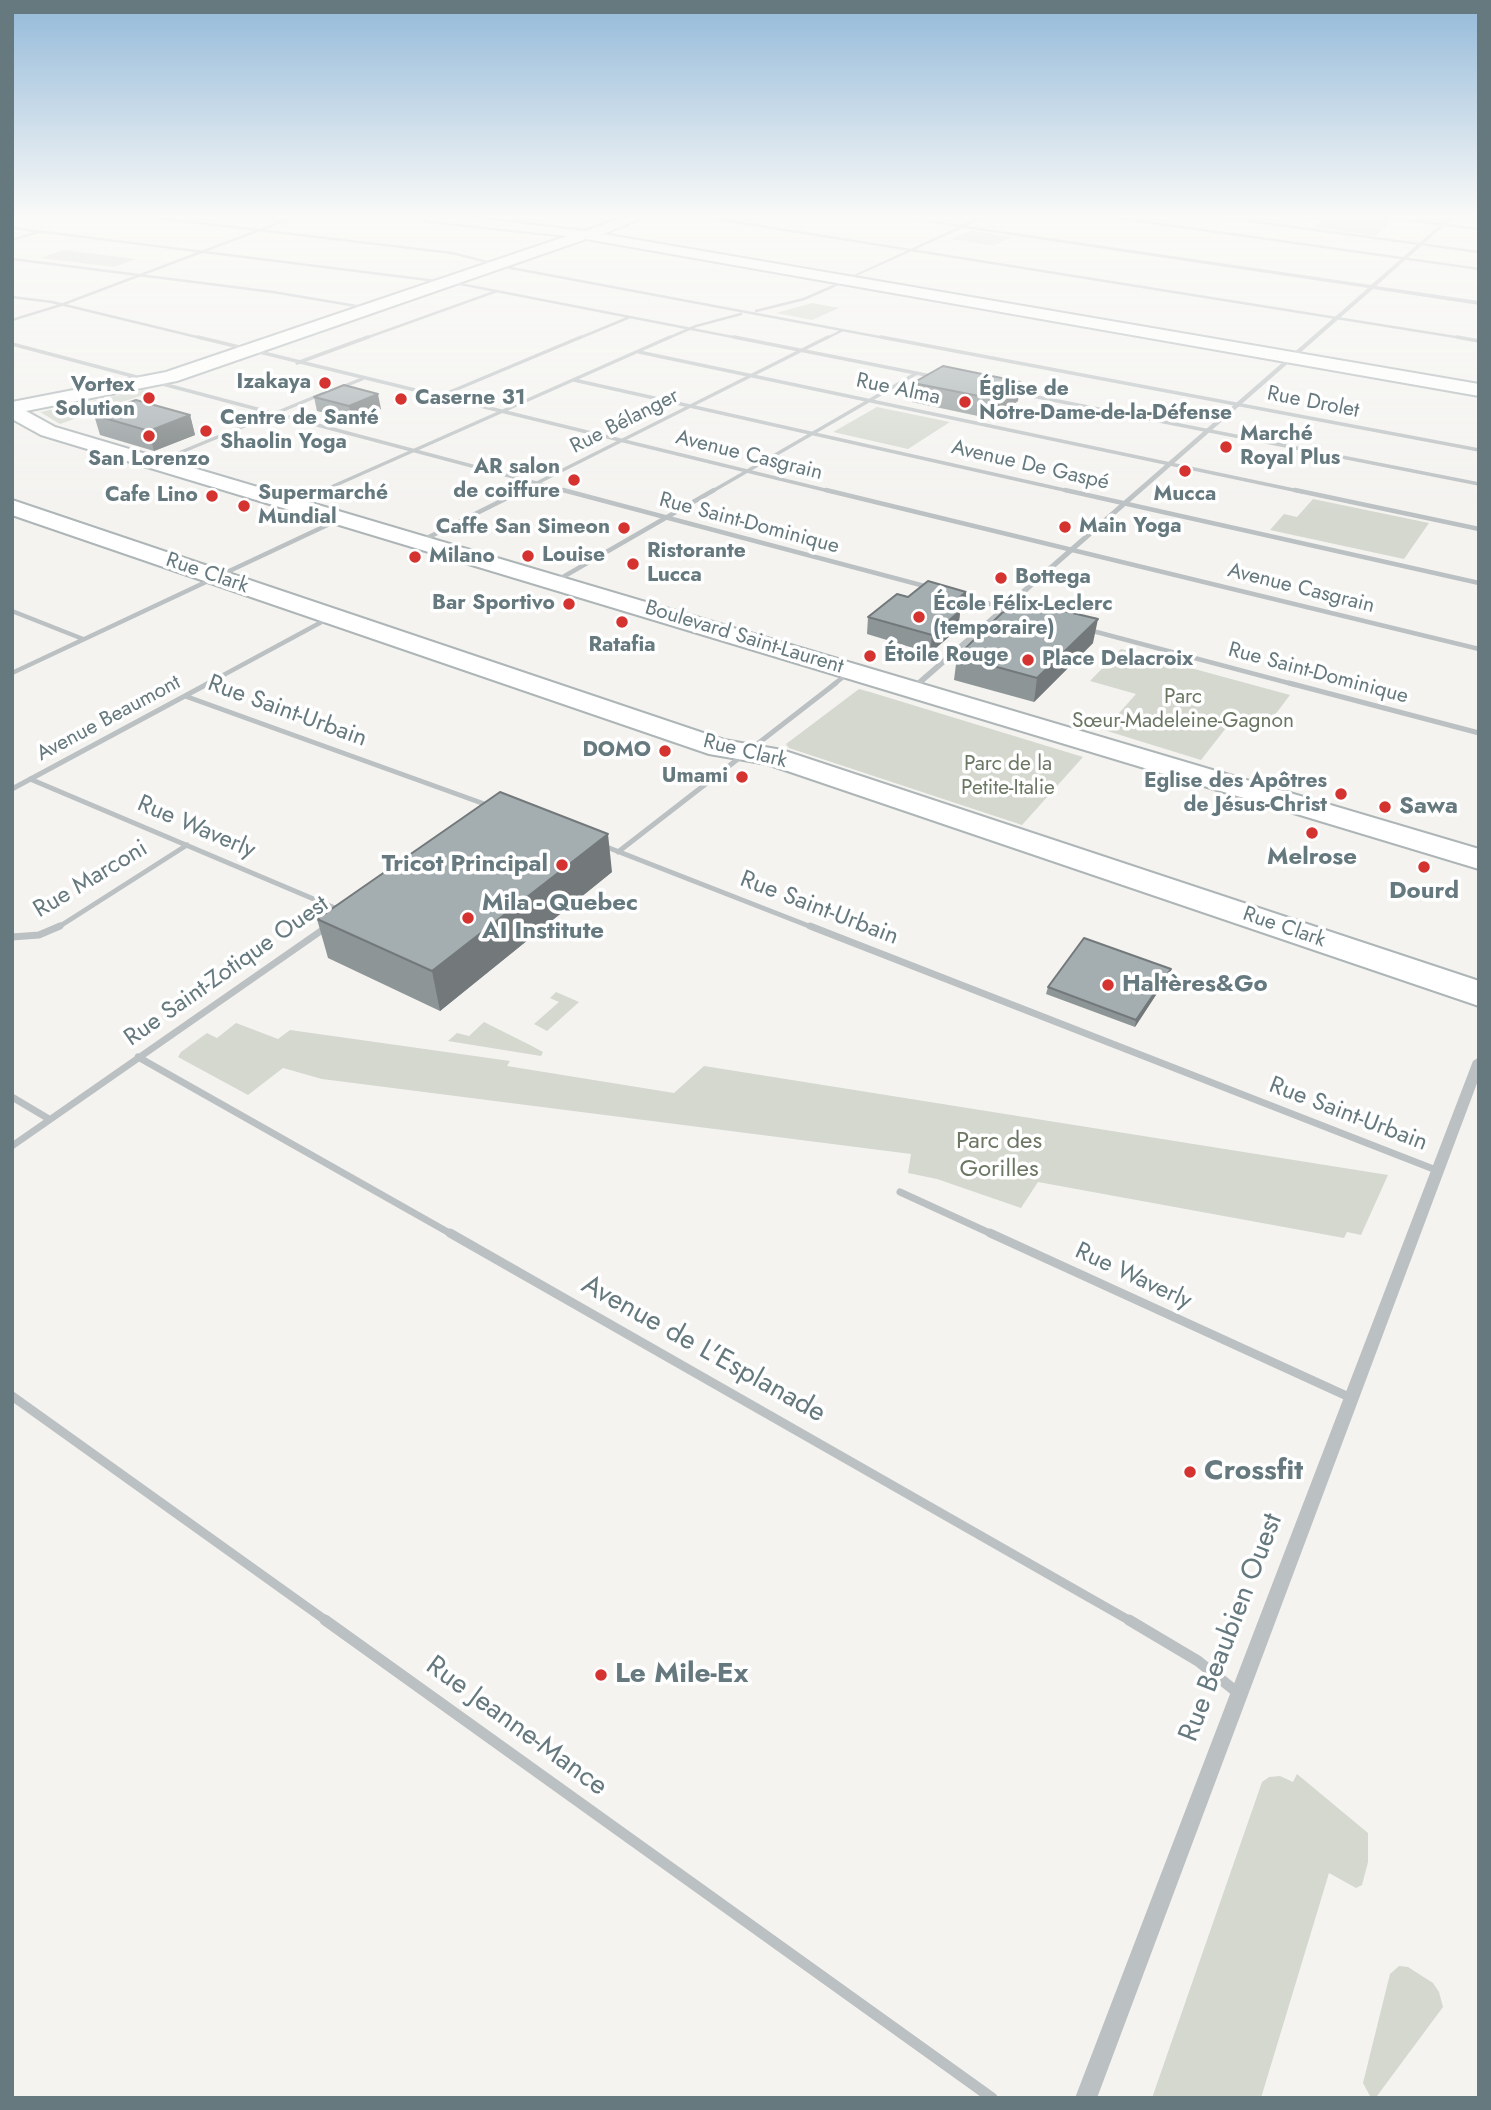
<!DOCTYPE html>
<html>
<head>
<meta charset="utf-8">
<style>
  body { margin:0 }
  #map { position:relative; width:1491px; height:2110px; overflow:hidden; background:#f4f3f0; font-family:Jost,sans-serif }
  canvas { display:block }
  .frame { position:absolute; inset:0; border:14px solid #65797f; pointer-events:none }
</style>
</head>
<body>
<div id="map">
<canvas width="1491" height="2110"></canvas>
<div class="frame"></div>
</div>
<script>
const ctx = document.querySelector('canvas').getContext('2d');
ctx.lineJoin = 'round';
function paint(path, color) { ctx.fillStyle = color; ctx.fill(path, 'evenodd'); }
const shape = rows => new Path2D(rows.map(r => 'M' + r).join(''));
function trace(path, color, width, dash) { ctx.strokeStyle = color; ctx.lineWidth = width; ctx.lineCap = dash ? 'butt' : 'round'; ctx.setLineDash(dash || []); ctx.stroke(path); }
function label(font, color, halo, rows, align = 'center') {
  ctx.font = font + ' Jost,sans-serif'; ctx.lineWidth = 7; ctx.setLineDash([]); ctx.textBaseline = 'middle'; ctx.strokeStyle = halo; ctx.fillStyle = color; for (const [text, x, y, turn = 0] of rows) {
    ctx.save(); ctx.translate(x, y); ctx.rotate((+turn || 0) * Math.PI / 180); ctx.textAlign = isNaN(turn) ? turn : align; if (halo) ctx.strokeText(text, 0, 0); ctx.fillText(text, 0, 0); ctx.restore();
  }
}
const green = shape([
  [1293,217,1363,217,1389,221,1376,236,1313,227,1320,221],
  [970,231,973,231,1011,237,993,246,951,239],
  [63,250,137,259,114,267,40,258],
  [812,303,839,308,812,320,776,313],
  [143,390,154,391,60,424,40,412],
  [877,407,950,422,908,449,833,432],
  [1313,499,1429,523,1404,559,1270,530,1284,514,1297,517],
  [1121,649,1290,695,1265,728,1233,719,1201,760,1104,730,1136,694,1090,681],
  [859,689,870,692,1083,757,1022,825,789,748,786,744],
  [556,992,579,1002,547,1031,534,1024,559,1002,550,998],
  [484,1022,530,1045,543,1052,541,1056,448,1041,457,1033,469,1036],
  [236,1023,278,1039,290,1030,510,1061,507,1066,674,1093,704,1066,1388,1175,1361,1235,1347,1232,1344,1238,1038,1182,1021,1208,937,1179,908,1173,911,1154,322,1079,283,1068,248,1095,178,1057,181,1052,207,1033,217,1038],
  [1297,1774,1368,1833,1368,1862,1362,1885,1356,1888,1329,1873,1261,2098,1152,2098,1262,1782,1269,1777,1280,1776,1293,1782],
  [1399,1966,1408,1967,1433,1983,1439,1992,1443,2007,1377,2096,1370,2096,1363,2083,1390,1974]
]);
const minorFar6 = shape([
  [148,217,452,253,511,268,890,339],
  [704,217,1468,339],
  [1111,217,1479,269],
  [1219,217,1479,252],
  [1383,217,1479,229],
  [12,228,460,284,743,339],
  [12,240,38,232],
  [12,259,273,292,368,308],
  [12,297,52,302,205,339],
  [756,311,804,299,845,281],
  [12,320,61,305,294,217],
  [363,339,497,291],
  [577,339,630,317],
  [666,339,696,326,741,314],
  [825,339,843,330]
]);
const minorFar5 = shape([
  [198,337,833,492],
  [734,337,936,377],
  [881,337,1479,450],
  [1457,337,1479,341],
  [12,344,570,492],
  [639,352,1303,492],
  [297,363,368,337],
  [574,380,1073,492],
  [337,389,362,379],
  [1012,392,1479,484],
  [438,397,581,337],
  [157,462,322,394],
  [320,492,670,337],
  [519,492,828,337],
  [711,492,917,373]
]);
const minorFar4 = shape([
  [563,490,932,588],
  [826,490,1479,649],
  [1065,490,1479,583],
  [1295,490,1479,529],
  [295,503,324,490],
  [421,541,523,490],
  [556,581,714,490],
  [957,595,1009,609],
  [12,611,83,639],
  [1089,630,1296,685],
  [12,673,338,520],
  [205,685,329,618],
  [833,685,851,671]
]);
const minorFar3 = shape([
  [1289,683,1479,733],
  [185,696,490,806],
  [30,779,342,911],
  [12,789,209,683],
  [604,846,814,928],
  [618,852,836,683],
  [57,928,187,845],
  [325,928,328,926]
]);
const minorFar2 = shape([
  [810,926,1436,1170],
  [12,937,39,935,60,926],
  [138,1057,453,1235],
  [12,1097,49,1119],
  [12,1146,328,926],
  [900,1192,994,1235]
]);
const minorFar1 = shape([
  [450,1233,1132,1622],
  [990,1233,1349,1397],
  [12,1396,328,1622]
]);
const minor = shape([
  [325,1620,992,2098],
  [1129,1620,1198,1661,1238,1693]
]);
const tertiary = shape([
  [899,217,962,225,978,217,984,217,967,226,1371,285,1449,217,1454,217,1376,286,1479,301,1479,305,1373,289,913,692,910,691,910,687,1368,288,963,228,843,282,843,280,958,227,899,217],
  [1479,1057,1479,1078,1097,2098,1075,2098,1473,1061,1479,1057]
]);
const secondary = shape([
  [421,217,469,217,585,231,624,217,645,217,603,234,1479,384,1479,396,586,239,177,381,26,411,55,427,1479,849,1479,869,41,435,12,419,12,402,166,372,567,236,428,221,421,217],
  [12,500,724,740,782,750,1479,981,1479,1006,767,764,709,754,12,515,12,500]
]);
const wall = shape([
  [913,383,1018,401,992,419,912,402],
  [314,397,381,409,352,420,317,411],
  [94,415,190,415,195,435,154,451,100,435],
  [966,592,965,609,960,613,958,629,930,653,867,634,868,617,908,597],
  [1093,643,1034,702,954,680,957,656],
  [612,872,440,1011,328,958,317,919],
  [1171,969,1169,975,1135,1027,1046,994,1048,987]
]);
const shadedWall = shape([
  [1021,382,1018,401,992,419,994,399],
  [378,394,381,409,352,420,349,406],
  [190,415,195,435,154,451,149,431],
  [966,592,965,609,960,613,958,629,930,653,932,635,947,608],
  [1098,619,1093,643,1034,702,1037,678],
  [608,834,612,872,440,1011,432,971],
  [1171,969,1169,975,1135,1027,1136,1020]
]);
const building = shape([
  [943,366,1021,382,994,399,913,383,943,366],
  [344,385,378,394,349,406,314,397,344,385],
  [136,400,190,415,149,431,94,415,136,400],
  [928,581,966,592,947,608,960,611,932,635,868,617,897,594,908,597,928,581],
  [1022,601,1098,619,1037,678,957,656,1002,613,1022,601],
  [500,792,608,834,432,971,317,919,500,792],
  [1084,938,1171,969,1136,1020,1048,987,1084,938]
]);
const markers = [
  [325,383,7,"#d43330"],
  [149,398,7,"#d43330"],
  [401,399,7,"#d43330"],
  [965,402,7,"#d43330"],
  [206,431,7,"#d43330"],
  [149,436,7,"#d43330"],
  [1226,447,7,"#d43330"],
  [1185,471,7,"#d43330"],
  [574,480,7,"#d43330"],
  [212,496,7,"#d43330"],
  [244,506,7,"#d43330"],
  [1065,527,7,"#d43330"],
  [624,528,7,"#d43330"],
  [528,556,7,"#d43330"],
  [415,557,7,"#d43330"],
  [633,564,7,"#d43330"],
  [1001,578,7,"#d43330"],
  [569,604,7,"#d43330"],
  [919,617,7,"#d43330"],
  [622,622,7,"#d43330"],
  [870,656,7,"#d43330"],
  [1028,660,7,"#d43330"],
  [665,751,7,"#d43330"],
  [742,777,7,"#d43330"],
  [1341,794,7,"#d43330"],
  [1385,807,7,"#d43330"],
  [1312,833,7,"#d43330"],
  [562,865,7,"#d43330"],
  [1424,867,7,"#d43330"],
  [468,918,7,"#d43330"],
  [1108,985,7,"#d43330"],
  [1190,1472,7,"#d43330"],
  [601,1675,7,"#d43330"]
];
const farPoinames = [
  ["Izakaya",311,383,"right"],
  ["Vortex",135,386,"right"],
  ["Solution",135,410,"right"],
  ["Église de",979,390],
  ["Notre-Dame-de-la-Défense",979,414],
  ["Caserne 31",415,399],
  ["Centre de Santé",220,419],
  ["Shaolin Yoga",220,443],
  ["Marché",1240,435],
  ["Royal Plus",1240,459],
  ["San Lorenzo",149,460,"center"],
  ["AR salon",560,468,"right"],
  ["de coiffure",560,492,"right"],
  ["Supermarché",258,494],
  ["Mundial",258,518],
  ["Mucca",1185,495,"center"],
  ["Cafe Lino",198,496,"right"],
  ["Main Yoga",1079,527],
  ["Caffe San Simeon",610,528,"right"],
  ["Ristorante",647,552],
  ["Lucca",647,576],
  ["Louise",542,556],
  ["Milano",429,557],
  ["Bottega",1015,578],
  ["Bar Sportivo",555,604,"right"],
  ["École Félix-Leclerc",933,605],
  ["(temporaire)",933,629],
  ["Ratafia",622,646,"center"],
  ["Étoile Rouge",884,656],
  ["Place Delacroix",1042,660],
  ["DOMO",651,751,"right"],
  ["Umami",728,777,"right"],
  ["Eglise des Apôtres",1327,782,"right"],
  ["de Jésus-Christ",1327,806,"right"]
];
const farStreetnames = [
  ["Rue Alma",898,390,12],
  ["Rue Drolet",1313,403,11],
  ["Rue Bélanger",625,422,-27],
  ["Avenue Casgrain",749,456,14],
  ["Avenue De Gaspé",1030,466,13],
  ["Rue Saint-Dominique",749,524,15],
  ["Rue Clark",207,574,19],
  ["Avenue Casgrain",1301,589,14],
  ["Boulevard Saint-Laurent",744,638,17],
  ["Rue Saint-Dominique",1318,674,15],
  ["Avenue Beaumont",109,719,-28],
  ["Rue Clark",745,752,14],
  ["Rue Clark",1284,928,19]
];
const farParknames = [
  ["Parc",1183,698],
  ["Sœur-Madeleine-Gagnon",1183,722],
  ["Parc de la",1008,765],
  ["Petite-Italie",1008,789]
];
const streetNames = [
  ["Rue Saint-Urbain",287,712,20],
  ["Rue Waverly",196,828,23],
  ["Rue Marconi",91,880,-31],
  ["Rue Saint-Urbain",819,909,21],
  ["Rue Saint-Zotique Ouest",227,972,-35],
  ["Rue Saint-Urbain",1348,1115,21],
  ["Rue Waverly",1133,1277,25]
];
const poiNames = [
  ["Sawa",1399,807],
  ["Melrose",1312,858,"center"],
  ["Tricot Principal",548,865,"right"],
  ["Dourd",1424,892,"center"],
  ["Mila - Quebec",482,904],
  ["AI Institute",482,932],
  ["Haltères&Go",1122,985]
];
const parkNames = [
  ["Parc des",999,1142],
  ["Gorilles",999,1170]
];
const nearStreetnames = [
  ["Avenue de L'Esplanade",703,1350,29],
  ["Rue Beaubien Ouest",1232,1628,-69],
  ["Rue Jeanne-Mance",516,1727,36]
];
const nearPoinames = [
  ["Crossfit",1204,1472],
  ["Le Mile-Ex",615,1675]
];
paint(green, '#d4d8cf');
trace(secondary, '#adb5b7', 4);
trace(minorFar6, '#bbc0c2', 2.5);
trace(minorFar5, '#bbc0c2', 3.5);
trace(minorFar4, '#bbc0c2', 4.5);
trace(minorFar3, '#bbc0c2', 5);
trace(minorFar2, '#bbc0c2', 7);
trace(minorFar1, '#bbc0c2', 9);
trace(minor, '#bbc0c2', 11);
paint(tertiary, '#bbc0c2');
paint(secondary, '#fff');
paint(wall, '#8d9597');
paint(shadedWall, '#73797b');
paint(building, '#a4adb0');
trace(building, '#73797b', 2);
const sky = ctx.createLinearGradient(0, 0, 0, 513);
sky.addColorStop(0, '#93b9d9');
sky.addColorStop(0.42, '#fafaf8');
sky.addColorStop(1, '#fafaf800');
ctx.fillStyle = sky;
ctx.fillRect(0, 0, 1491, 513);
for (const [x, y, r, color] of markers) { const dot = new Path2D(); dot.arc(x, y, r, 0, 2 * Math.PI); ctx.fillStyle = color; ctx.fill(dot); trace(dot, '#fff', 2.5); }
label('bold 21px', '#65797f', '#fff', farPoinames, 'left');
label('21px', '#65797f', '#fff', farStreetnames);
label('21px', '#6b7663', '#fff', farParknames);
label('24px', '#65797f', '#fff', streetNames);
label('bold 24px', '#65797f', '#fff', poiNames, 'left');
label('24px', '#6b7663', '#fff', parkNames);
label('28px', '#65797f', '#fff', nearStreetnames);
label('bold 28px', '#65797f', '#fff', nearPoinames, 'left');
</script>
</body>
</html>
